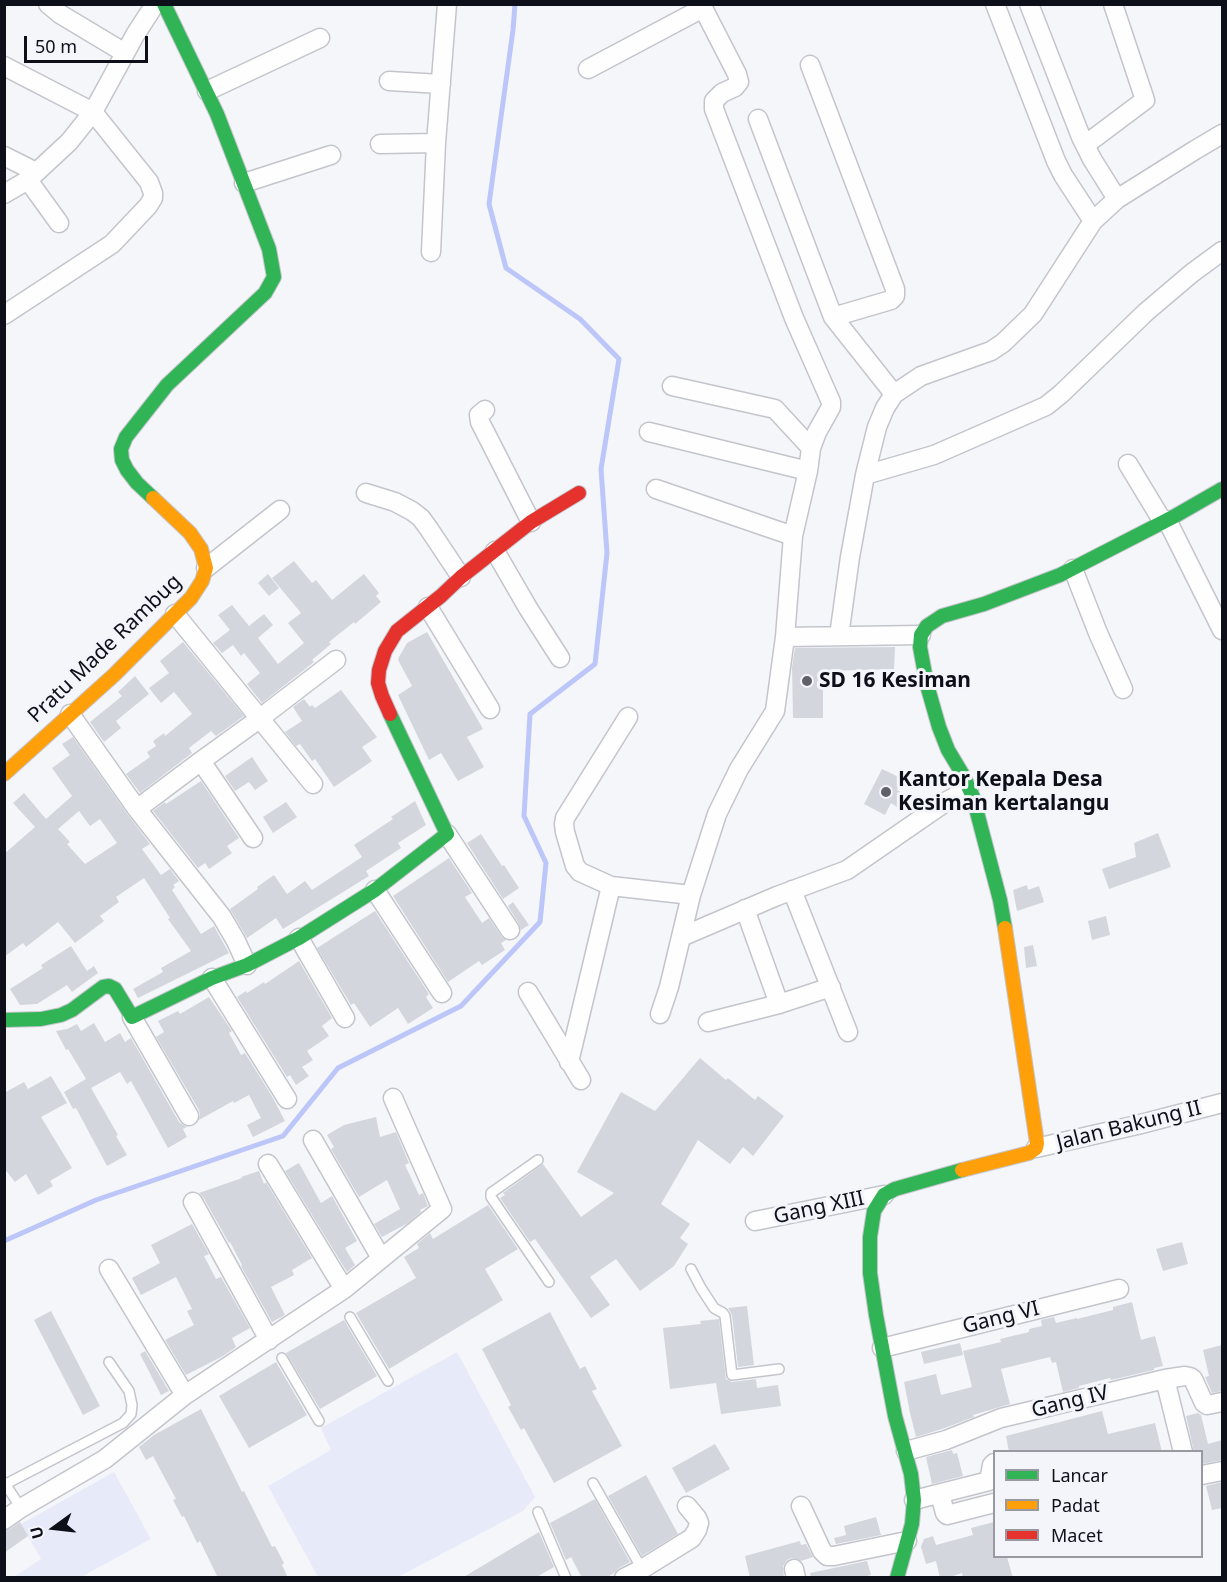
<!DOCTYPE html>
<html>
<head>
<meta charset="utf-8">
<style>
  body { margin:0 }
  #map { position:relative; width:1227px; height:1582px; overflow:hidden; background:#f5f6fa; font-family:"Noto Sans",sans-serif }
  canvas { display:block }
  .frame { position:absolute; inset:0; border:6px solid #0e1019; pointer-events:none }
  .legend { position:absolute; left:993px; top:1450px; width:210px; height:108px; box-sizing:border-box; background:#f4f5fb; border:2px solid #9899a1; margin:0; padding:8px 10px; list-style:none; font-size:18px; color:#0e1019 }
  .legend li { display:flex; align-items:center; gap:12px; height:30px }
  .legend b { width:30px; border:2px solid #9899a1 }
  .north { position:absolute; left:24px; top:1498px; width:60px; height:60px; -webkit-text-stroke:4px #f4f5fb; paint-order:stroke; rotate:255deg; font-size:16px; font-weight:700; line-height:24px; text-align:center; color:#0e1019 }
  .north::after { content:''; display:block; margin:auto; width:21px; height:27px; background:#0e1019; clip-path:polygon(50% 0,100% 100%,50% 72%,0 100%) }
  .scale { position:absolute; left:24px; top:36px; width:124px; height:27px; box-sizing:border-box; border:3px solid #0e1019; border-top:0; padding-left:8px; font-size:18px; line-height:21px; white-space:nowrap; color:#0e1019; -webkit-text-stroke:4px #f4f5fb; paint-order:stroke }
</style>
</head>
<body>
<div id="map">
<canvas width="1227" height="1582"></canvas>
<div class="frame"></div>
<ul class="legend">
<li><b style="height:8px;background:#30b455"></b>Lancar</li>
<li><b style="height:8px;background:#ff9f0a"></b>Padat</li>
<li><b style="height:8px;background:#e5322d"></b>Macet</li>
</ul>
<div class="north">U</div>
<div class="scale">50 m</div>
</div>
<script>
const ctx = document.querySelector('canvas').getContext('2d');
ctx.lineJoin = 'round';
function paint(path, color) { ctx.fillStyle = color; ctx.fill(path, 'evenodd'); }
const shape = rows => new Path2D(rows.map(r => 'M' + r).join(''));
function trace(path, color, width, dash) { ctx.strokeStyle = color; ctx.lineWidth = width; ctx.lineCap = dash ? 'butt' : 'round'; ctx.setLineDash(dash || []); ctx.stroke(path); }
function label(font, color, halo, rows, align = 'center') {
  ctx.font = font + ' "Noto Sans",sans-serif'; ctx.lineWidth = 6; ctx.setLineDash([]); ctx.textBaseline = 'middle'; ctx.strokeStyle = halo; ctx.fillStyle = color; for (const [text, x, y, turn = 0] of rows) {
    ctx.save(); ctx.translate(x, y); ctx.rotate((+turn || 0) * Math.PI / 180); ctx.textAlign = isNaN(turn) ? turn : align; if (halo) ctx.strokeText(text, 0, 0); ctx.fillText(text, 0, 0); ctx.restore();
  }
}
const green = shape([
  [457,1352,535,1497,523,1511,398,1577,318,1577,268,1486,331,1450,321,1428],
  [114,1472,151,1539,81,1577,12,1578,41,1559,21,1524]
]);
const stream = shape([
  [4,1241,96,1200,283,1136,338,1068,461,1006,540,922,546,863,524,816,530,714,595,664,607,553,601,469,619,359,580,319,506,268,489,204,513,30,515,4]
]);
const building = shape([
  [294,561,312,583,316,580,332,600,364,574,379,593,376,596,381,602,355,624,354,622,329,642,331,644,312,660,314,662,262,703,247,684,260,673,244,653,241,656,233,645,222,653,213,643,230,630,218,615,232,605,249,626,264,614,273,625,258,638,278,664,304,643,288,623,301,613,272,578],
  [268,574,279,588,269,596,258,583],
  [427,632,483,729,467,737,484,767,458,781,441,753,429,760,398,695,412,686,398,660,399,657,407,643],
  [183,642,244,716,216,736,211,731,189,748,192,753,140,793,126,774,150,757,147,752,156,746,153,741,164,733,165,736,192,714,174,692,161,703,149,688,169,673,160,661],
  [895,647,894,669,823,671,823,718,793,718,792,667,795,648],
  [135,676,149,694,116,721,121,728,104,742,90,722,122,696,118,692],
  [341,690,377,737,362,747,372,761,334,787,315,759,312,761,300,744,296,746,285,732,302,721,293,707,304,699,310,707,312,705,315,708],
  [73,737,128,815,150,844,142,849,161,875,170,869,179,881,173,885,175,887,172,890,201,934,214,926,229,953,138,998,133,989,163,972,161,968,191,951,168,919,170,918,144,878,116,897,119,902,100,916,104,921,75,943,58,922,26,947,23,943,4,957,4,854,35,827,13,803,24,793,46,819,72,796,52,768,70,755,62,744],
  [79,811,90,826,100,819,117,843,85,864,67,844,70,842,58,829],
  [252,757,268,781,255,790,249,782,235,791,225,776],
  [882,769,903,779,897,790,904,794,897,807,891,803,885,815,864,804],
  [201,781,239,838,227,846,232,853,209,869,205,863,198,868,153,811,165,802,166,804],
  [415,801,426,825,398,843,401,848,366,871,369,876,283,929,276,918,247,938,230,909,258,889,257,887,274,875,287,894,305,881,312,890,362,857,354,845,393,819,391,817],
  [286,802,297,817,273,833,263,817],
  [1158,833,1171,867,1109,889,1102,869,1136,857,1134,843],
  [481,834,502,866,504,865,519,888,503,899,467,843],
  [449,858,472,893,465,897,482,923,489,918,501,936,506,940,501,943,505,950,482,965,479,961,448,982,393,896],
  [1027,885,1028,890,1039,886,1044,902,1017,911,1013,890],
  [513,902,529,925,521,930,519,924,508,906],
  [375,911,429,994,426,997,433,1008,408,1024,398,1008,370,1027,354,1003,351,1005,317,948],
  [1106,916,1110,935,1092,940,1088,921],
  [1033,945,1037,966,1026,968,1024,947],
  [71,946,87,971,94,966,98,973,72,992,67,985,37,1004,20,1005,10,989,43,968,41,965],
  [299,961,332,1018,322,1026,329,1036,307,1051,313,1060,302,1067,309,1076,296,1085,290,1075,287,1077,237,997,246,991,247,993,264,982,265,984],
  [209,997,232,1031,229,1033,241,1055,245,1053,273,1098,285,1121,253,1137,247,1125,261,1118,249,1095,234,1103,233,1101,199,1120,200,1115,199,1110,156,1037,164,1032,158,1021,178,1011,180,1014],
  [94,1023,105,1042,120,1033,125,1042,131,1038,179,1122,183,1125,187,1127,183,1129,187,1137,168,1148,131,1081,127,1084,120,1072,91,1088,118,1135,116,1136,127,1155,107,1166,76,1108,73,1109,64,1092,86,1079,68,1049,66,1050,56,1031,67,1029,77,1024,81,1031],
  [700,1058,726,1080,728,1078,755,1100,758,1096,784,1116,753,1156,743,1147,730,1164,698,1140,661,1204,690,1224,680,1238,688,1244,674,1266,640,1291,616,1259,590,1277,610,1305,591,1318,535,1239,530,1242,500,1198,505,1195,503,1193,543,1164,581,1217,614,1193,577,1172,621,1092,655,1111],
  [51,1076,67,1103,41,1117,72,1168,50,1181,53,1186,38,1195,26,1174,15,1182,4,1168,4,1093,24,1082,28,1089],
  [376,1117,380,1137,396,1132,409,1163,405,1165,419,1195,423,1193,428,1206,420,1210,421,1212,408,1223,382,1237,374,1224,400,1209,387,1180,359,1197,331,1149,334,1147,327,1135,344,1125],
  [299,1163,321,1203,332,1196,357,1241,345,1248,355,1265,347,1272,285,1171],
  [259,1171,264,1184,266,1182,312,1258,292,1270,294,1275,271,1287,285,1315,272,1322,241,1266,242,1265,230,1242,229,1243,203,1197,199,1193,242,1178,241,1177],
  [488,1205,518,1249,485,1269,503,1300,389,1369,356,1313,416,1278,404,1257,419,1248,417,1244,430,1233,433,1239],
  [192,1224,209,1254,204,1256,216,1279,221,1277,250,1328,232,1338,236,1347,223,1356,186,1375,165,1340,194,1325,187,1311,192,1309,176,1277,141,1295,132,1278,160,1263,151,1245],
  [1182,1242,1188,1264,1163,1271,1156,1249],
  [1132,1302,1141,1340,1155,1336,1163,1366,1154,1368,1154,1370,1111,1380,1110,1378,1079,1386,1079,1388,1063,1392,1056,1362,1052,1363,1050,1357,1001,1369,1010,1404,973,1415,974,1417,942,1429,916,1437,910,1413,904,1382,936,1374,941,1395,972,1387,963,1351,1001,1342,1000,1339,1029,1332,1029,1329,1042,1326,1041,1320,1054,1317,1056,1323,1077,1318,1077,1319,1113,1310,1113,1307],
  [747,1306,754,1365,738,1367,732,1315,728,1308],
  [51,1311,100,1406,83,1415,34,1320],
  [550,1312,580,1369,585,1366,597,1389,592,1391,622,1446,554,1483,524,1428,521,1430,508,1407,511,1405,482,1349],
  [719,1319,726,1379,732,1382,756,1379,757,1388,778,1385,781,1406,721,1414,716,1383,670,1389,663,1328,701,1324,700,1321],
  [344,1320,377,1376,320,1409,286,1353],
  [960,1343,963,1355,924,1364,921,1352],
  [1222,1345,1222,1391,1212,1393,1205,1377,1209,1376,1203,1350],
  [145,1351,169,1391,161,1395,140,1354],
  [276,1362,307,1415,249,1448,219,1396],
  [201,1409,242,1492,244,1491,272,1547,275,1546,284,1563,282,1565,288,1578,218,1578,200,1541,197,1543,184,1516,182,1517,173,1500,176,1499,153,1456,146,1460,139,1447,154,1435],
  [1102,1411,1108,1434,1155,1423,1162,1452,1009,1452,1006,1436],
  [1198,1413,1201,1415,1208,1444,1222,1440,1222,1460,1202,1464,1202,1452,1194,1452,1186,1416],
  [715,1444,730,1469,686,1493,672,1468],
  [952,1450,953,1454,957,1453,963,1476,932,1484,926,1457],
  [646,1475,678,1534,642,1556,608,1496],
  [1222,1482,1222,1508,1212,1510,1206,1486],
  [595,1499,630,1562,619,1568,614,1573,606,1578,582,1578,571,1557,566,1560,550,1523],
  [876,1517,881,1535,836,1544,834,1538,846,1535,844,1526],
  [20,1522,28,1536,4,1553,4,1531,10,1529],
  [994,1522,994,1557,1007,1557,1013,1578,963,1578,962,1573,947,1578,940,1578,936,1561,926,1564,921,1547,924,1539,933,1536,936,1545,973,1535,971,1528],
  [539,1532,554,1567,535,1578,462,1578],
  [800,1541,801,1545,806,1544,813,1557,801,1561,792,1558,787,1560,783,1566,784,1578,750,1578,745,1556],
  [867,1561,871,1575,860,1578,811,1578,810,1573]
]);
const lane = shape([
  [538,1160,491,1193,491,1197,549,1282],
  [691,1269,701,1288,714,1308,723,1313,725,1316,732,1375,779,1369],
  [350,1317,388,1381],
  [282,1358,319,1421],
  [4,1482,21,1508],
  [593,1483,642,1569],
  [4,1485,123,1423,131,1414,132,1405,129,1391,109,1362],
  [538,1512,566,1578]
]);
const street = shape([
  [48,4,60,14,125,53],
  [701,4,737,74,739,82,735,87,722,93,714,101,714,109,794,318,831,402,831,407,817,432,811,448],
  [995,4,1056,161,1063,175,1093,221],
  [1029,4,1081,137,1092,159,1117,199],
  [810,65,895,289,895,296,891,300,833,317],
  [4,66,93,112,149,182,153,193,153,198,148,206,112,244,4,315],
  [588,69,703,8],
  [389,81,441,84],
  [207,91,320,38],
  [758,119,833,317,894,394],
  [380,144,436,143],
  [1085,145,1145,100,1113,4],
  [4,156,36,172],
  [28,180,59,223],
  [244,183,331,155],
  [4,194,28,180,69,142,93,112,135,35,155,4],
  [431,252,436,143,447,4],
  [672,386,775,409,811,448,808,471,793,536,785,637,921,635],
  [485,410,479,415,480,422,531,522],
  [649,432,808,471],
  [1128,464,1163,522],
  [865,475,934,455,1046,406,1061,394,1146,312,1192,273,1222,251],
  [656,489,793,536],
  [366,493,395,502,412,511,421,518,429,529,461,577],
  [1167,520,1222,630],
  [495,551,528,608,560,658],
  [206,568,280,510],
  [1073,569,1098,633,1123,689],
  [428,607,490,709],
  [175,614,313,784],
  [839,636,850,557,865,475,877,427,885,408,894,394,921,376,991,351,1003,343,1033,314,1093,221,1117,199,1195,150,1222,134],
  [70,714,137,809,222,917,236,941,247,965],
  [628,717,565,818,564,824,565,832,575,866,580,872,611,886,691,895],
  [201,761,259,719,336,660],
  [137,809,201,761,253,838],
  [447,834,510,930],
  [375,890,442,993],
  [792,890,848,1032],
  [745,909,779,1004],
  [681,937,777,896,847,870,947,801,969,789],
  [299,938,345,1018],
  [212,978,287,1099],
  [528,992,581,1080],
  [660,1014,669,987,691,895,717,814,739,769,775,711,785,637],
  [132,1017,189,1116],
  [708,1022,779,1004,831,987],
  [569,1062,611,886],
  [313,1140,381,1258],
  [1036,1148,1137,1125,1222,1103],
  [268,1164,344,1289],
  [193,1202,269,1340],
  [755,1221,884,1195],
  [109,1269,185,1395],
  [882,1348,1119,1289],
  [1165,1379,1183,1452],
  [906,1451,946,1440,1001,1418,1165,1379,1185,1376,1190,1377,1193,1379,1204,1403,1207,1405,1222,1402],
  [1202,1475,1222,1471],
  [940,1494,945,1513,947,1515,994,1503],
  [914,1500,989,1481,992,1465,994,1463],
  [801,1506,822,1551,827,1556,834,1556,907,1541],
  [4,1520,21,1508,105,1459,185,1395,344,1289,442,1209,393,1098],
  [794,1569,796,1578],
  [624,1578,642,1569,692,1538,697,1530,699,1523,697,1518,687,1506]
]);
const fast = shape([
  [153,498,137,483,127,470,122,460,121,449,126,437,167,385,265,293,274,277,269,249,217,114,164,4],
  [1005,928,1000,900,973,797,963,775,948,750,939,727,927,685,920,647,921,635,927,626,942,616,984,604,1060,575,1175,516,1222,489],
  [4,1020,41,1019,61,1015,72,1010,103,987,109,986,115,989,132,1017,212,978,247,965,299,938,375,890,447,834,390,714],
  [897,1578,912,1524,914,1500,911,1474,895,1416,876,1315,870,1273,870,1237,874,1211,884,1195,895,1189,962,1170]
]);
const slow = shape([
  [4,774,114,675,191,598,202,581,206,568,201,549,190,533,153,498],
  [962,1170,1029,1153,1036,1148,1037,1143,1005,928]
]);
const jam = shape([
  [390,714,382,696,378,683,379,670,385,651,397,631,441,596,461,577,531,522,579,493]
]);
const markers = [
  [807,681,6,"#5f6068"],
  [886,792,6,"#5f6068"]
];
const streetNames = [
  ["Pratu Made Rambug",105,649,-44],
  ["Jalan Bakung II",1129,1126,-14],
  ["Gang XIII",819,1208,-12],
  ["Gang VI",1001,1318,-14],
  ["Gang IV",1070,1402,-14]
];
const poiNames = [
  ["SD 16 Kesiman",819,681],
  ["Kantor Kepala Desa",898,780],
  ["Kesiman kertalangu",898,804]
];
paint(green, '#e7eaf9');
trace(stream, '#bcc6f9', 5);
paint(building, '#d3d6dc');
trace(lane, '#c4c5cc', 12);
trace(street, '#c4c5cc', 21);
trace(fast, '#c4c5cc', 16);
trace(slow, '#c4c5cc', 16);
trace(jam, '#c4c5cc', 16);
trace(lane, '#fefefe', 9);
trace(street, '#fefefe', 18);
trace(fast, '#30b455', 14);
trace(slow, '#ff9f0a', 14);
trace(jam, '#e5322d', 14);
for (const [x, y, r, color] of markers) { const dot = new Path2D(); dot.arc(x, y, r, 0, 2 * Math.PI); ctx.fillStyle = color; ctx.fill(dot); trace(dot, '#f4f5fb', 2); }
label('21px', '#0e1019', '#f4f5fb', streetNames);
label('bold 21px', '#0e1019', '#f4f5fb', poiNames, 'left');
</script>
</body>
</html>
